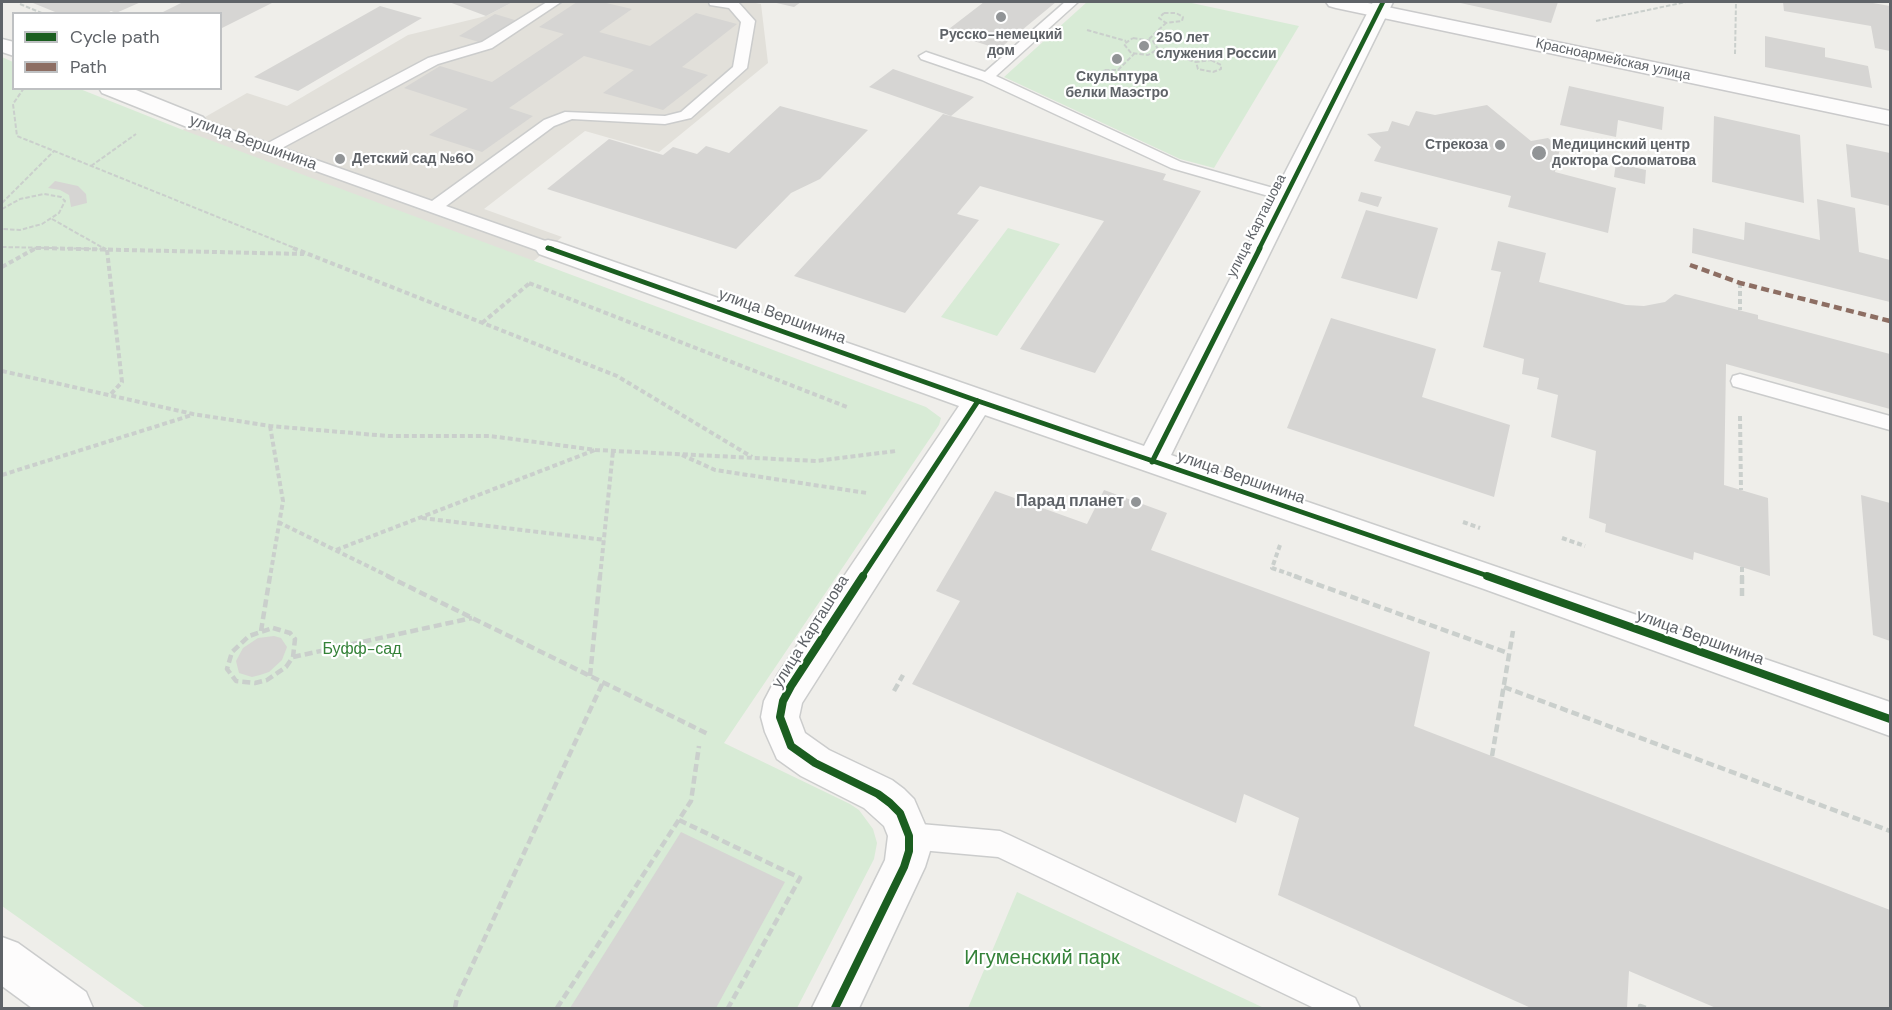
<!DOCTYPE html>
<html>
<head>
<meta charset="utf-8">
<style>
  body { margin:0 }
  #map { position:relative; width:1892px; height:1010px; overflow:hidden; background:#efeeea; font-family:"DM Sans",sans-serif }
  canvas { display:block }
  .frame { position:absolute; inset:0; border:3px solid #5f6368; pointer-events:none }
  .legend { position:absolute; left:12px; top:12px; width:210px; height:78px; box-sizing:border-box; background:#fff; border:2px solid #bfc1c3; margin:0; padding:8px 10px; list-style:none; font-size:18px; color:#5f6368 }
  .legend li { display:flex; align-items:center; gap:12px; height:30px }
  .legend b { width:30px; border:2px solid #bfc1c3 }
</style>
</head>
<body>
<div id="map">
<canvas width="1892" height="1010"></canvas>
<div class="frame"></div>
<ul class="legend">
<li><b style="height:8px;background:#1b5e20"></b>Cycle path</li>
<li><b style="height:8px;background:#8d6e63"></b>Path</li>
</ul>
</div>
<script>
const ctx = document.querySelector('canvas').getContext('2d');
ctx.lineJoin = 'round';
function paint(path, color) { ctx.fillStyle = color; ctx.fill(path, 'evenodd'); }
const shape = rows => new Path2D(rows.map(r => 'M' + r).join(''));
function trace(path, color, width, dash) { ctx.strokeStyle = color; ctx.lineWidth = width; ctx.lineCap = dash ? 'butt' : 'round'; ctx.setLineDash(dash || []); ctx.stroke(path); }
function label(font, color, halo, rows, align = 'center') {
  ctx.font = font + ' "DM Sans",sans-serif'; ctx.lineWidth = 4.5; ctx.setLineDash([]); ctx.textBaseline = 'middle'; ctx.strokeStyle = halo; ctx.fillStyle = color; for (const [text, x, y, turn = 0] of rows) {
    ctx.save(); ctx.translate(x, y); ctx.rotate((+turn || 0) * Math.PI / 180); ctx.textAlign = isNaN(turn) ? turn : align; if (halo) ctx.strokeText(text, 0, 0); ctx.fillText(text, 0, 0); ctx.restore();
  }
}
const education = shape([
  [513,2,750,2,761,4,768,63,659,152,585,131,484,209,562,237,475,311,118,167,247,93,287,106,408,35,486,16]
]);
const green = shape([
  [1087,2,1187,2,1299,26,1214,168,1180,159,1004,77],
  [2,57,13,62,14,88,80,89,183,130,926,407,941,418,939,425,724,743,850,804,859,810,873,829,877,843,874,859,797,1008,146,1008,2,906],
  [1008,228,1060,244,997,336,941,317],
  [1017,892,1264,1008,968,1008]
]);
const building = shape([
  [37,2,141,2,116,13,111,11,106,14,60,14,33,3],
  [183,2,274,2,220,29,220,14,159,14],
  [449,2,513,2,486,16],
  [577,2,602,2,632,9,599,32,650,46,696,13,737,24,682,67,708,75,663,110,603,93,634,70,584,56,509,108,533,116,482,152,429,135,468,109,404,88,440,66,492,82,564,34,539,27],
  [772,2,801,2,794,7],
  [984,2,1056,2,999,49,945,32],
  [1456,2,1558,2,1551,23],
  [1783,2,1867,2,1890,6,1890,51,1875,48,1871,26,1784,11],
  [380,6,422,18,298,91,254,77],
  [495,14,518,21,482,43,459,36],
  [1765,36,1825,48,1825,57,1868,66,1872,88,1765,67],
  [893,69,974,97,951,116,869,87],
  [1569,86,1664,107,1662,130,1618,120,1616,137,1560,125],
  [1487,105,1531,141,1548,138,1560,148,1555,172,1616,188,1608,233,1508,207,1511,196,1374,161,1381,147,1367,134,1388,131,1392,121,1409,126,1416,111,1435,115],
  [780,106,868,130,820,179,791,193,736,249,547,189,609,139,663,155,673,147,697,154,706,146,729,153],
  [943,114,1166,174,1163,180,1201,191,1095,373,1020,349,1104,221,980,186,957,214,979,220,905,313,794,276],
  [1714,116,1800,135,1804,203,1712,182],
  [1846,144,1890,153,1890,206,1851,197],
  [1616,163,1646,170,1645,184,1614,177],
  [55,181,78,186,86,194,87,203,71,207,69,195,60,190,48,188],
  [1361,192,1382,197,1378,207,1358,201],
  [1817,199,1855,208,1859,252,1890,260,1890,302,1692,253,1693,228,1744,240,1745,222,1820,240],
  [1366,210,1438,228,1417,299,1341,278],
  [1498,241,1546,253,1539,282,1626,305,1644,306,1665,302,1675,294,1758,315,1758,319,1890,354,1890,409,1726,364,1724,485,1768,498,1770,576,1694,552,1693,560,1605,532,1606,524,1589,518,1596,451,1551,437,1558,395,1537,389,1539,378,1522,374,1524,359,1483,347,1501,272,1491,270],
  [1331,318,1436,349,1422,397,1510,425,1494,497,1287,428],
  [1104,490,1167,513,1151,550,1430,652,1414,726,1890,910,1890,1008,1716,1008,1629,971,1627,1008,1531,1008,1278,895,1299,818,1244,794,1236,823,912,684,960,601,936,591,995,491,1087,524],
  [1861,495,1890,503,1890,641,1873,635],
  [274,636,281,638,287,647,282,660,269,672,260,675,252,677,239,673,236,661,243,648,258,638],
  [681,832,785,882,716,1008,570,1008]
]);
const pathFar2 = shape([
  [20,4,44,14],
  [1164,13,1176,13,1183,17,1182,21,1166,23,1159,18,1164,13],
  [1596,21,1686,2],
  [1087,30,1126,41],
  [1133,38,1153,41,1158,49,1148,55,1131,53,1124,44,1133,38],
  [1149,39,1166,23],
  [1157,51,1196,62],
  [1735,54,1736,2],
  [1211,60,1221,65,1221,69,1213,72,1198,69,1196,62,1211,60],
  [1105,70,1118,70,1125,75,1124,79,1118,82,1106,81,1099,75,1105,70],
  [1118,70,1134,54],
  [24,88,13,104,17,136,297,249],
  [91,166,136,134],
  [2,203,54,151],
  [2,209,20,199,44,194,61,197,65,201,59,213,42,224,20,230,2,229],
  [52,219,105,249],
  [2,247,100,249],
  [34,249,36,248]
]);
const pathFar1 = shape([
  [36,248,304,254],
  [102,248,106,250],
  [293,248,617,376,752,457],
  [107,250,122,382,111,394],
  [2,267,36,248],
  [529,283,847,407],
  [1740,283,1740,310],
  [482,323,531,282],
  [2,371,193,414,270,426,388,436,490,436,596,450,816,461,896,451],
  [1740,416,1741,490],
  [270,426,283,501,270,577],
  [682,455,715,470,867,493],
  [2,475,192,415],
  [422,518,605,540],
  [278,522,390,577],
  [1463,522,1480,528],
  [1562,538,1585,546],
  [1280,545,1272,568,1298,577],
  [336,550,595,450],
  [1742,567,1742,577],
  [600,577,613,451]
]);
const path = shape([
  [387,576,708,734],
  [1294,576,1508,653],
  [1742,576,1742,600],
  [273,628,290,633,295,639,293,657,286,667,267,680,255,683,236,681,227,669,232,652,249,636,273,628],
  [261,631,270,576],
  [293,657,472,618],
  [590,676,600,576],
  [1504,687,1890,831],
  [894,691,903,675],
  [1492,756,1513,631],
  [679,820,800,878,728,1008],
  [455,1008,457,998,603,682],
  [557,1008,691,801,699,746],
  [1640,1008,1640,1006,1646,1008]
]);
const service = shape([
  [547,2,561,2,492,48,438,64,282,148,432,201,544,120,565,112,665,116,681,112,733,67,741,22,729,8,710,5,709,2,738,2,755,21,747,68,691,118,665,124,572,119,554,126,446,206,554,244,556,248,554,252,542,252,263,152,190,125,188,122,190,119,200,119,268,143,428,58,482,42,547,2],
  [1065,2,1078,2,996,76,1181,162,1291,193,1293,196,1291,199,1279,199,1171,168,982,80,921,59,919,56,926,52,985,72,1065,2],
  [1740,374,1890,416,1890,430,1733,386,1731,381,1733,376,1740,374],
  [909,823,1000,831,1009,835,1355,998,1360,1008,1314,1008,998,857,909,849,900,845,896,836,900,827,909,823]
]);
const minor = shape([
  [1373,2,1393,2,1171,455,1890,702,1890,736,1484,589,985,415,802,703,799,717,805,733,829,750,892,780,904,789,914,799,930,836,930,851,925,867,859,1008,812,1008,885,860,888,836,884,826,864,808,801,776,777,759,765,732,761,717,764,701,778,674,959,406,539,254,535,248,539,242,548,240,557,242,1144,446,1373,2],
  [2,39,14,42,14,56,2,52,2,39],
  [99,88,131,88,203,117,207,122,203,127,195,129,187,127,102,93,99,88]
]);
const tertiary = shape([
  [2,937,18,943,86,992,93,1008,32,1008,2,986,2,937]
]);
const secondary = shape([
  [1326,2,1363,2,1890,111,1890,125,1336,8,1329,6,1326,2]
]);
const quiet = shape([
  [1690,265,1740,283,1890,321]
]);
const cyclewayFar2 = shape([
  [548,248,552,249],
  [1259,249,1383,2]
]);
const cyclewayFar1 = shape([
  [548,248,978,401,1491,577],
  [1152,462,1260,248],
  [862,577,978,401]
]);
const cycleway = shape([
  [1487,576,1890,719],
  [835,1008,904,867,909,851,909,836,900,813,890,803,878,794,815,763,791,746,780,717,783,701,791,686,863,576]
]);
const markers = [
  [1001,17,6,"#919496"],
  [1144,46,6,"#919496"],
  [1117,59,6,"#919496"],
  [1500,145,6,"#919496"],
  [1539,153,8,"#919496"],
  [340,159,6,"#919496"],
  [1136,502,6,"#919496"]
];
const farPoinames = [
  ["Русско-немецкий",1001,35,"center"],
  ["дом",1001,51,"center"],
  ["250 лет",1156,38],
  ["служения России",1156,54],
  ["Скульптура",1117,77,"center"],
  ["белки Маэстро",1117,93,"center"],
  ["Стрекоза",1488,145,"right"],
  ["Медицинский центр",1552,145],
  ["доктора Соломатова",1552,161],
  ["Детский сад №60",352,159]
];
const farStreetnames = [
  ["Красноармейская улица",1613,60,12],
  ["улица Карташова",1257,226,-63]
];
const streetNames = [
  ["улица Вершинина",253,143,20],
  ["улица Вершинина",782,317,20],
  ["улица Вершинина",1241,478,19],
  ["улица Карташова",811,632,-58],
  ["улица Вершинина",1700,638,20]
];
const poiNames = [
  ["Парад планет",1124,502]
];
const parkNames = [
  ["Буфф-сад",362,650]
];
const nearParknames = [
  ["Игуменский парк",1042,959]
];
paint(education, '#e2e0da');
paint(green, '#d8ebd6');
paint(building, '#d6d5d3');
trace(service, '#cbcccc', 3);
trace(minor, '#cbcccc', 3);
trace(tertiary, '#cbcccc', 3);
trace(secondary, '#cacacb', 3);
trace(pathFar2, '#cacfcc', 2, [4.5, 2]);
trace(pathFar1, '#cacfcc', 4, [5, 3]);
trace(path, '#cacfcc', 4.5, [8, 4]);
paint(service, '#fdfcfc');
paint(minor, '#fdfcfc');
paint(tertiary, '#fdfcfc');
paint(secondary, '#fdfcfc');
trace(quiet, '#8d6e63', 4.5, [8, 4.5]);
trace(cyclewayFar2, '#1b5e20', 4.5);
trace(cyclewayFar1, '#1b5e20', 5);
trace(cycleway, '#1b5e20', 8);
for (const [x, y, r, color] of markers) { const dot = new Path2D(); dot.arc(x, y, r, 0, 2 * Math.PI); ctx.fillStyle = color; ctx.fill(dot); trace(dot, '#fff', 2); }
label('bold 14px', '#5f6368', '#fff', farPoinames, 'left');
label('14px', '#5f6368', '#fff', farStreetnames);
label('16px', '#5f6368', '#fff', streetNames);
label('bold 16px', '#5f6368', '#fff', poiNames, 'right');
label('16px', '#348238', '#fff', parkNames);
label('20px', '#348238', '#fff', nearParknames);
</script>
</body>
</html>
